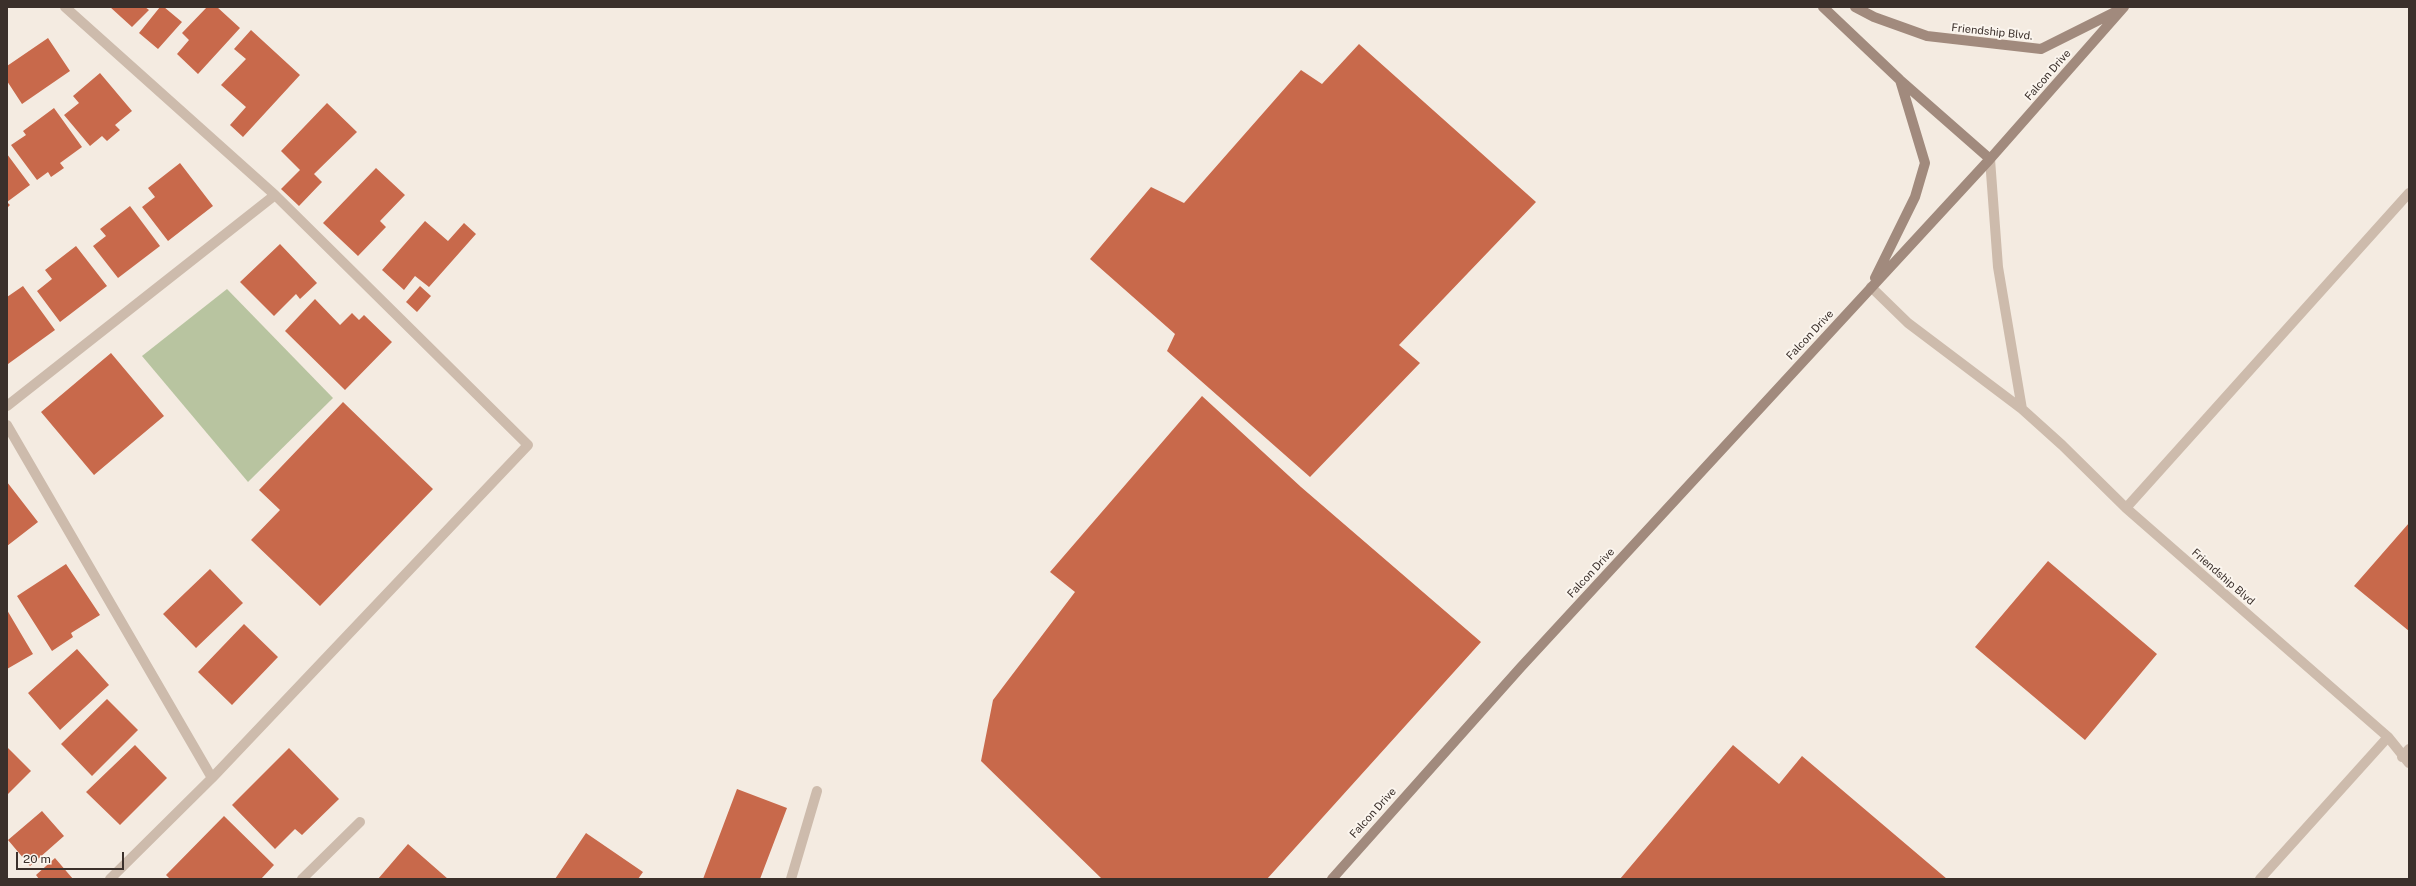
<!DOCTYPE html>
<html>
<head>
<meta charset="utf-8">
<style>
  body { margin:0 }
  #map { position:relative; width:2416px; height:886px; overflow:hidden; background:#f4ebe1; font-family:"Public Sans",sans-serif }
  canvas { display:block }
  .frame { position:absolute; inset:0; border:8px solid #3b302b; pointer-events:none }
  .scale { position:absolute; left:16px; top:852px; width:108px; height:18px; box-sizing:border-box; border:2px solid #3b302b; border-top:0; padding-left:5px; font-size:12px; line-height:14px; white-space:nowrap; color:#3b302b; -webkit-text-stroke:3px #fbf5ee; paint-order:stroke }
</style>
</head>
<body>
<div id="map">
<canvas width="2416" height="886"></canvas>
<div class="frame"></div>
<div class="scale">20 m</div>
</div>
<script>
const ctx = document.querySelector('canvas').getContext('2d');
ctx.lineJoin = 'round';
function paint(path, color) { ctx.fillStyle = color; ctx.fill(path, 'evenodd'); }
const shape = rows => new Path2D(rows.map(r => 'M' + r).join(''));
function trace(path, color, width, dash) { ctx.strokeStyle = color; ctx.lineWidth = width; ctx.lineCap = dash ? 'butt' : 'round'; ctx.setLineDash(dash || []); ctx.stroke(path); }
function label(font, color, halo, rows, align = 'center') {
  ctx.font = font + ' "Public Sans",sans-serif'; ctx.lineWidth = 4; ctx.setLineDash([]); ctx.textBaseline = 'middle'; ctx.strokeStyle = halo; ctx.fillStyle = color; for (const [text, x, y, turn = 0] of rows) {
    ctx.save(); ctx.translate(x, y); ctx.rotate((+turn || 0) * Math.PI / 180); ctx.textAlign = isNaN(turn) ? turn : align; if (halo) ctx.strokeText(text, 0, 0); ctx.fillText(text, 0, 0); ctx.restore();
  }
}
const green = shape([
  [227,289,333,398,248,482,142,356]
]);
const building = shape([
  [110,7,145,7,149,10,132,27],
  [160,7,164,7,182,22,158,49,139,33],
  [207,7,217,7,240,28,198,74,177,54,189,40,182,33],
  [251,30,300,75,243,137,230,125,246,107,221,85,246,59,234,49],
  [48,38,70,71,22,104,7,81,7,66],
  [1359,44,1536,202,1399,345,1420,363,1310,477,1167,351,1175,334,1090,259,1151,187,1184,203,1301,70,1322,84],
  [100,73,132,111,115,125,120,130,107,141,102,136,90,146,64,115,79,103,73,96],
  [327,103,357,132,314,174,322,182,299,206,281,189,300,170,281,151],
  [54,108,82,147,60,163,64,168,51,177,48,172,37,180,11,145,26,135,23,131],
  [7,154,30,185,7,202,10,205,7,208],
  [180,163,213,206,168,241,142,207,155,197,148,188],
  [376,168,405,195,380,221,386,227,358,256,323,223],
  [130,206,160,246,118,278,93,246,106,236,100,229],
  [425,221,448,241,464,223,476,234,429,287,415,276,404,290,382,270],
  [280,244,317,283,300,299,296,294,274,316,240,282],
  [76,246,107,286,60,322,37,291,52,279,45,270],
  [23,286,55,330,8,364,7,297],
  [420,286,431,296,417,312,406,302],
  [315,299,340,325,352,313,359,320,364,315,392,342,345,390,285,331],
  [111,353,164,416,94,475,41,412],
  [1202,396,1301,487,1481,642,1267,879,1102,879,981,761,993,700,1075,592,1050,572],
  [343,402,433,489,320,606,251,540,280,510,259,490],
  [7,482,38,522,7,546],
  [2409,523,2409,631,2354,586],
  [2048,561,2157,654,2085,740,1975,647],
  [66,564,100,615,71,633,73,637,52,651,17,596],
  [210,569,243,603,196,648,163,614],
  [7,610,33,654,7,669],
  [244,624,278,657,232,705,198,672],
  [77,649,109,685,60,730,28,693],
  [107,699,138,730,92,776,61,744],
  [135,745,167,778,120,825,86,792],
  [1733,745,1779,784,1802,756,1947,879,1620,879],
  [7,747,31,771,7,795],
  [289,748,339,799,302,835,295,829,275,849,232,805],
  [737,789,787,808,760,879,703,879],
  [42,811,64,836,30,866,8,840],
  [224,816,274,865,261,879,170,879,166,875],
  [586,833,643,872,638,879,555,879],
  [408,844,448,879,378,879],
  [55,858,73,879,39,879,36,875]
]);
const lane = shape([
  [1990,159,1998,267,2022,409],
  [1871,287,1908,323,2022,409,2062,445,2126,508,2388,737,2409,763],
  [2126,508,2409,193],
  [2402,757,2409,749],
  [2260,879,2388,737]
]);
const street = shape([
  [65,7,275,195,528,445,212,778,110,879],
  [7,406,275,195],
  [7,425,212,778],
  [302,879,360,822],
  [791,879,817,791]
]);
const secondary = shape([
  [1823,7,1900,80,1990,159],
  [1855,7,1874,17,1927,36,2041,49,2119,10],
  [1875,278,1915,197,1925,163,1900,80],
  [1332,879,1521,667,1990,159,2124,7]
]);
const streetNames = [
  ["Friendship Blvd.",1992,32,6],
  ["Falcon Drive",2048,75,-49],
  ["Falcon Drive",1810,335,-47],
  ["Falcon Drive",1591,573,-47],
  ["Friendship Blvd",2223,577,41],
  ["Falcon Drive",1373,813,-48]
];
paint(green, '#b8c4a0');
paint(building, '#c8694b');
trace(lane, '#cdbbac', 10);
trace(street, '#cdbbac', 10);
trace(secondary, '#a18a7d', 10);
label('11px', '#3b302b', '#fbf5ee', streetNames);
</script>
</body>
</html>
